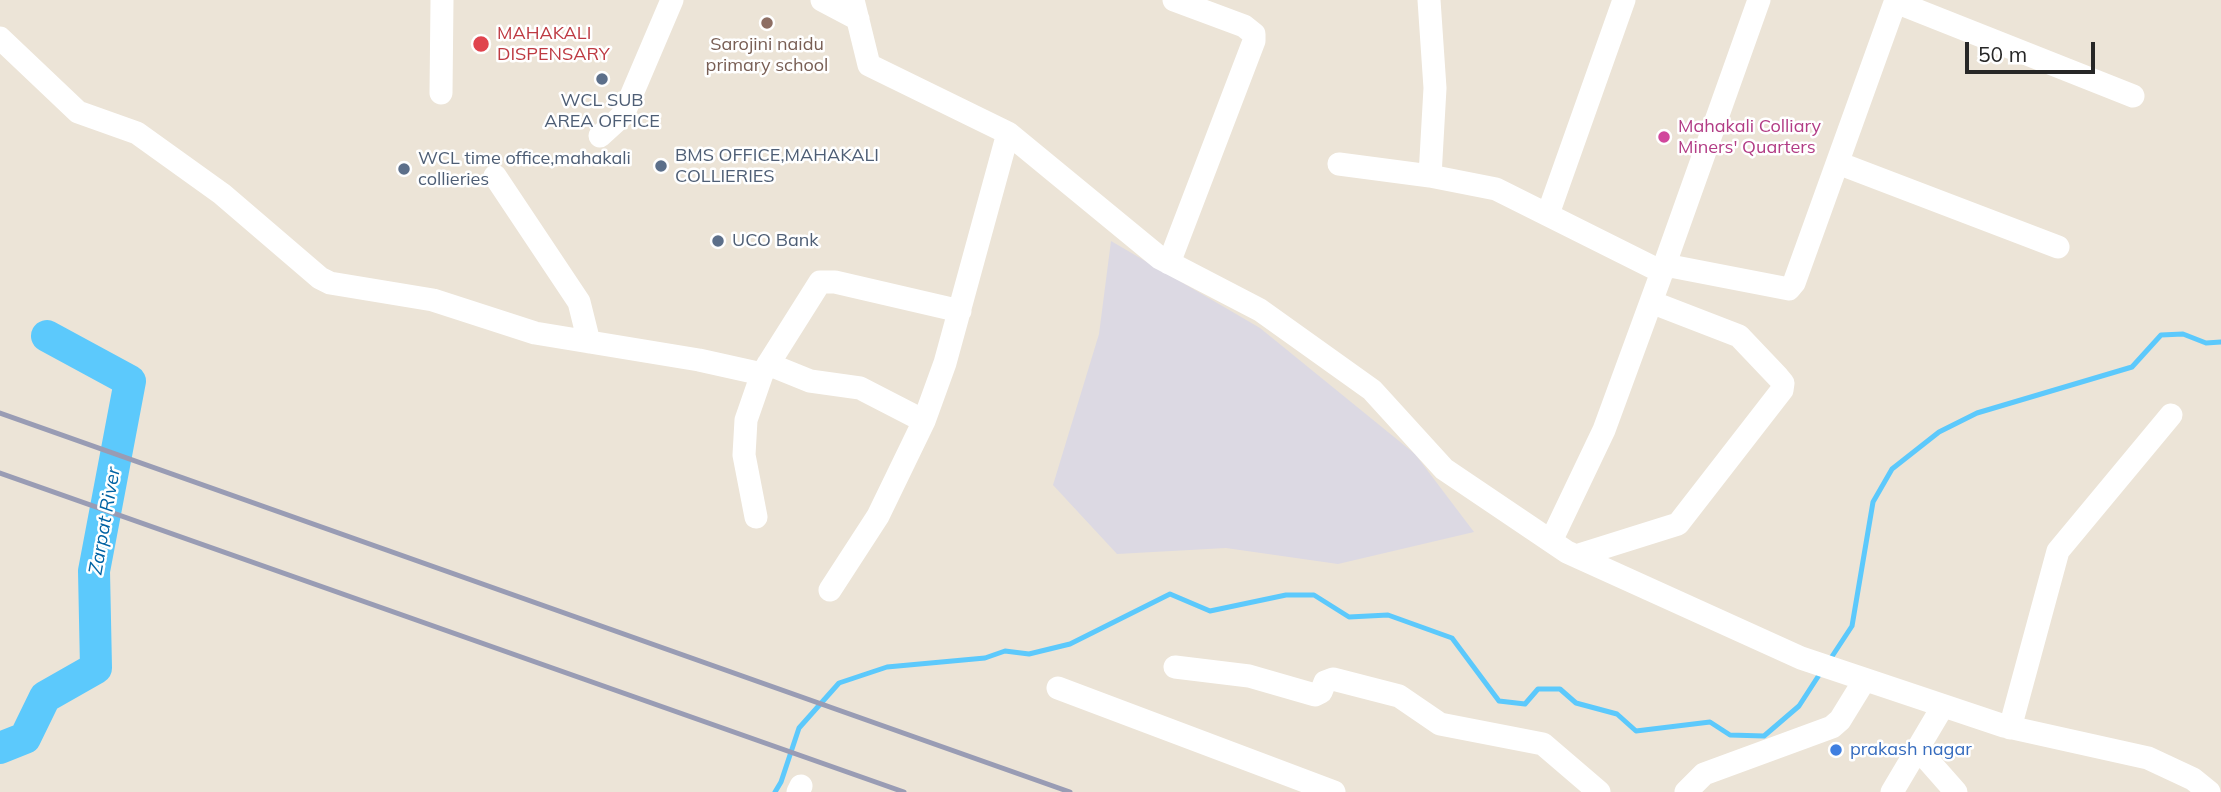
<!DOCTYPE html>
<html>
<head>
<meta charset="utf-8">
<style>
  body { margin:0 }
  #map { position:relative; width:2221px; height:792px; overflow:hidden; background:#ece4d7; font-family:Mulish,sans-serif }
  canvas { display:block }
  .scale { position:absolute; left:1965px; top:42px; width:130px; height:32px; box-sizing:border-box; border:4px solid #272727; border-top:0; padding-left:9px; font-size:21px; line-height:24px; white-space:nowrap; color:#272727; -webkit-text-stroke:5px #fff; paint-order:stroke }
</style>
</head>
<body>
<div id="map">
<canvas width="2221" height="792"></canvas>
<div class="scale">50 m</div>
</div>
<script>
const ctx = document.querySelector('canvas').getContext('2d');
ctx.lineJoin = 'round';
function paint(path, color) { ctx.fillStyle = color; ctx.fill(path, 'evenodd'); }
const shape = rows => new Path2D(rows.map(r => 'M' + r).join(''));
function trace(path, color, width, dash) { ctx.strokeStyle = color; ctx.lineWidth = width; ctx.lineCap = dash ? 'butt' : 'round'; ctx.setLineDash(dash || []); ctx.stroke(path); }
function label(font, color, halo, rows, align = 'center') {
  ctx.font = font + ' Mulish,sans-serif'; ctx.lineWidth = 5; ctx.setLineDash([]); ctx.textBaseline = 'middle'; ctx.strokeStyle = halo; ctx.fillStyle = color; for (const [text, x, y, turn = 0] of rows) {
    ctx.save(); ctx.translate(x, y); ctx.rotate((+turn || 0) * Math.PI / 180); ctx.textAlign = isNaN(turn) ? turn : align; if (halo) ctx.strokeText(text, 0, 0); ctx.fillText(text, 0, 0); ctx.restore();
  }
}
const industrial = shape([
  [1111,241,1260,328,1415,454,1474,532,1338,564,1226,548,1117,554,1053,485,1099,334]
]);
const stream = shape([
  [1829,661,1852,626,1873,502,1892,469,1939,432,1977,413,2132,367,2161,335,2183,334,2206,343,2221,342],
  [775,792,781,782,799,728,839,683,887,667,985,658,1005,651,1029,654,1070,644,1170,594,1210,611,1286,595,1314,595,1349,617,1388,615,1452,638,1499,701,1525,704,1538,689,1560,689,1576,703,1617,714,1636,731,1710,722,1730,735,1764,736,1799,706,1821,672]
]);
const river = shape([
  [0,748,25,738,45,697,96,668,94,571,130,381,47,336]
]);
const minor = shape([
  [822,0,858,19],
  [853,0,869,65,1008,133,1160,258,1260,310,1372,390,1444,469,1567,552,1801,658,2004,726,2148,758,2193,779,2209,792],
  [1429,0,1435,88,1430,176,1496,189,1662,272,1604,430,1551,541],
  [1896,2,2133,96],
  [0,38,78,112,137,133,222,194,320,278,330,283,433,300,535,333,699,360,762,374],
  [441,93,442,0],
  [600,136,623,115,672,0],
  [1838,163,2058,247],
  [1339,164,1430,176],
  [495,176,579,302,589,342],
  [1548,214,1624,0],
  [1169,263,1254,41,1254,34,1244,26,1174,0],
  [1665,265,1789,289,1794,283,1896,0],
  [1662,272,1759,0],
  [768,364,810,381,860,388,924,421],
  [756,517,744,455,746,420,762,374,820,282,835,282,960,311],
  [1576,556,1678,524,1782,390,1783,383,1778,377,1739,336,1651,302],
  [830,590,878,516,924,421,945,363,1008,133],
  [1175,667,1249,676,1315,695,1321,692,1325,682,1333,679,1399,696,1440,724,1543,744,1599,792],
  [1058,688,1334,792],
  [2010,728,2058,551,2171,415],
  [1918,749,1956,792],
  [798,792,801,786],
  [1686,792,1704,774,1832,727,1840,720,1864,681],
  [1892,792,1943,706]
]);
const rail = shape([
  [0,413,1070,792],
  [0,473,904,792]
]);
const markers = [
  [767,23,7,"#8d6e63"],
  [481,44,9,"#e0444e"],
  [602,79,7,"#5c6f8a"],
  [1664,137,7,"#d1479c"],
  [661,166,7,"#5c6f8a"],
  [404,169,7,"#5c6f8a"],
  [718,241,7,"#5c6f8a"],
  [1836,750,7,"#3f7fe0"]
];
const healthNames = [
  ["MAHAKALI",497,34],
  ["DISPENSARY",497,55]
];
const educationNames = [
  ["Sarojini naidu",767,45],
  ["primary school",767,66]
];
const serviceNames = [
  ["WCL SUB",602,101,"center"],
  ["AREA OFFICE",602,122,"center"],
  ["BMS OFFICE,MAHAKALI",675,156],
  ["COLLIERIES",675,177],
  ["WCL time office,mahakali",418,159],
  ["collieries",418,180],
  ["UCO Bank",732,241]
];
const hotelNames = [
  ["Mahakali Colliary",1678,127],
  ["Miners' Quarters",1678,148]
];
const shopNames = [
  ["prakash nagar",1850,750]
];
const waterNames = [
  ["Zarpat River",105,521,-80]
];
paint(industrial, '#dcd9e3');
trace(stream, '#5cc9fc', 5);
trace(river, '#5cc9fc', 32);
trace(minor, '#fff', 23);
trace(rail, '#999cb4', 5);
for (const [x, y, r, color] of markers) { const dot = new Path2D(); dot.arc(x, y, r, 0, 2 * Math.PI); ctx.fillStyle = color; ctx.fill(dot); trace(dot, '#fff', 2.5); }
label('18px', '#be3a42', '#fff', healthNames, 'left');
label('18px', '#785e54', '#fff', educationNames);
label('18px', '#4e5e75', '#fff', serviceNames, 'left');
label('18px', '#b23c85', '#fff', hotelNames, 'left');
label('18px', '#366cbe', '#fff', shopNames, 'left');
label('italic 19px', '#0062a3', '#fff', waterNames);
</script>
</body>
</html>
